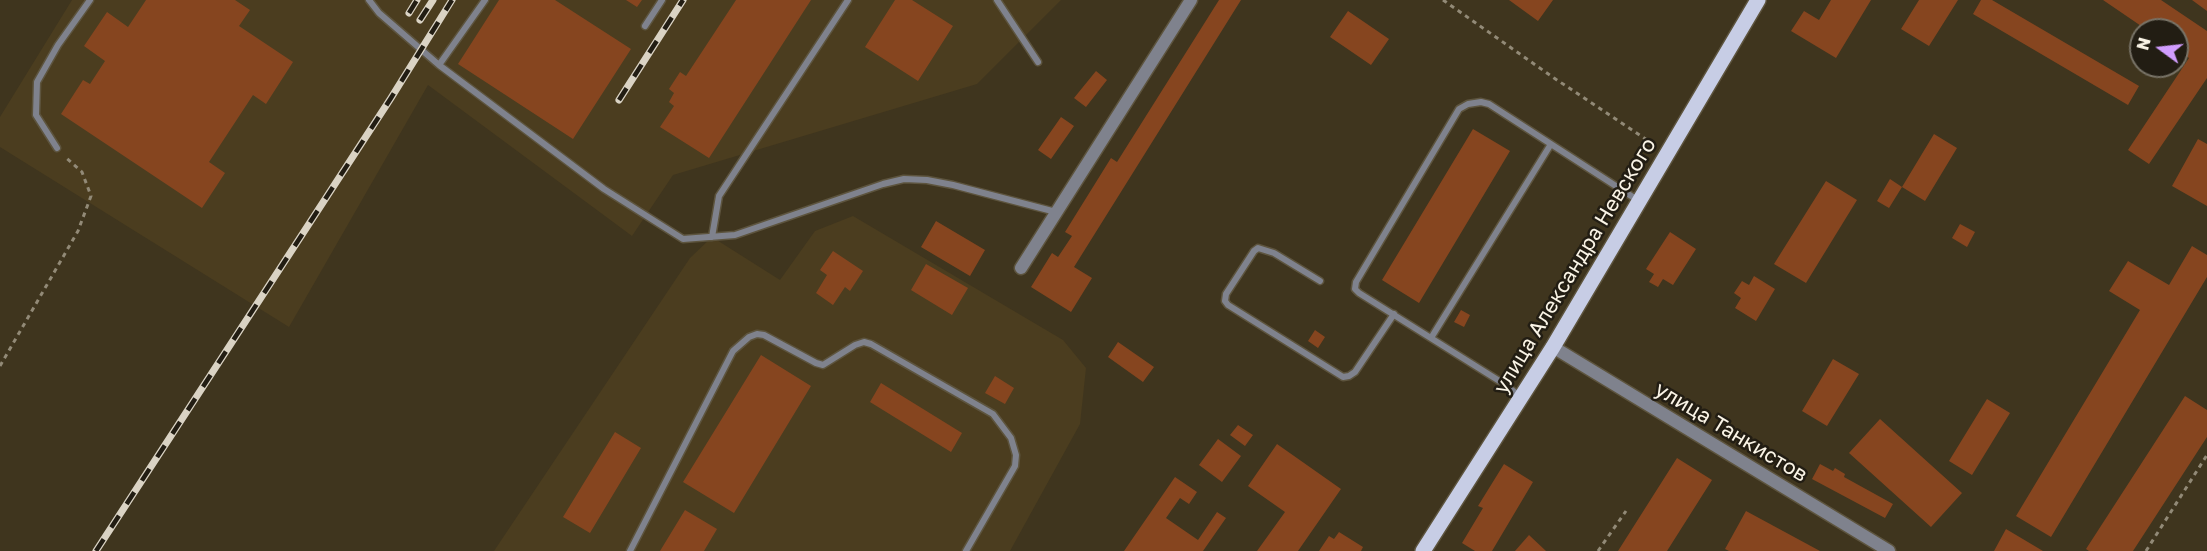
<!DOCTYPE html>
<html>
<head>
<meta charset="utf-8">
<style>
  body { margin:0 }
  #map { position:relative; width:2207px; height:551px; overflow:hidden; background:#3f351e; font-family:"Golos Text",sans-serif }
  canvas { display:block }
  .north { position:absolute; left:2129px; top:18px; width:60px; height:60px; box-sizing:border-box; background:#221d13; border:2px solid #787367; border-radius:50%; rotate:285deg; font-size:16px; font-weight:700; line-height:24px; text-align:center; color:#faf4e6 }
  .north::after { content:''; display:block; margin:auto; width:21px; height:27px; background:#d19dfe; clip-path:polygon(50% 0,100% 100%,50% 72%,0 100%) }
</style>
</head>
<body>
<div id="map">
<canvas width="2207" height="551"></canvas>
<div class="north">N</div>
</div>
<script>
const ctx = document.querySelector('canvas').getContext('2d');
ctx.lineJoin = 'round';
function paint(path, color) { ctx.fillStyle = color; ctx.fill(path, 'evenodd'); }
const shape = rows => new Path2D(rows.map(r => 'M' + r).join(''));
function trace(path, color, width, dash) { ctx.strokeStyle = color; ctx.lineWidth = width; ctx.lineCap = dash ? 'butt' : 'round'; ctx.setLineDash(dash || []); ctx.stroke(path); }
function label(font, color, halo, rows, align = 'center') {
  ctx.font = font + ' "Golos Text",sans-serif'; ctx.lineWidth = 5; ctx.setLineDash([]); ctx.textBaseline = 'middle'; ctx.strokeStyle = halo; ctx.fillStyle = color; for (const [text, x, y, turn = 0] of rows) {
    ctx.save(); ctx.translate(x, y); ctx.rotate((+turn || 0) * Math.PI / 180); ctx.textAlign = isNaN(turn) ? turn : align; if (halo) ctx.strokeText(text, 0, 0); ctx.fillText(text, 0, 0); ctx.restore();
  }
}
const built = shape([
  [72,0,1061,0,977,84,673,175,632,236,428,85,289,327,0,147,0,117],
  [853,216,1063,340,1086,368,1080,424,1010,551,494,551,690,258,712,237,780,280,815,231]
]);
const building = shape([
  [146,0,235,0,250,10,239,26,293,62,266,104,253,95,209,162,225,173,202,208,61,114,83,80,90,84,105,61,84,46,107,12,128,27],
  [499,0,555,0,631,49,573,139,458,64],
  [626,0,642,0,637,7],
  [736,0,811,0,709,158,660,127,674,106,669,102,674,93,669,89,680,72,686,76],
  [895,0,912,0,953,26,918,81,865,47],
  [1219,0,1241,0,1074,267,1092,278,1071,312,1031,287,1052,253,1058,257,1072,236,1065,232,1111,158,1117,162],
  [1509,0,1553,0,1538,21],
  [1831,0,1871,0,1836,58,1791,31,1804,11,1819,20],
  [1919,0,1958,0,1929,46,1901,29],
  [1981,0,1992,0,2139,86,2128,105,1973,14],
  [2103,0,2161,0,2207,31,2207,78,2149,164,2128,150,2189,58,2177,50,2177,30,2147,30],
  [2192,0,2207,0,2207,11],
  [1348,11,1389,39,1371,65,1330,37],
  [1096,71,1107,80,1086,107,1074,98],
  [1061,117,1074,126,1051,159,1038,150],
  [1473,129,1510,151,1419,303,1382,280],
  [1934,134,1957,148,1925,201,1902,187],
  [2198,139,2207,144,2207,206,2172,186],
  [1890,179,1902,187,1889,208,1877,201],
  [1826,181,1857,200,1806,283,1774,264],
  [936,221,985,250,970,276,921,247],
  [1960,224,1975,232,1967,247,1952,238],
  [1670,232,1696,249,1673,285,1663,279,1658,287,1649,282,1654,274,1646,269],
  [2192,246,2207,255,2207,277,2051,537,2016,516,2140,310,2109,291,2128,261,2169,285],
  [833,251,863,271,850,291,845,287,833,305,816,293,827,275,820,270],
  [926,264,968,288,952,315,911,290],
  [1754,276,1775,289,1756,321,1735,308,1741,298,1734,293,1742,281,1749,285],
  [1461,310,1470,315,1464,327,1454,322],
  [1315,330,1325,337,1318,348,1308,341],
  [1118,342,1154,367,1143,382,1108,357],
  [761,355,811,386,734,513,683,482],
  [1833,359,1859,374,1827,426,1802,411],
  [995,376,1014,388,1005,404,985,393],
  [881,383,962,433,951,452,870,402],
  [2185,396,2207,410,2207,437,2133,551,2089,551,2086,549],
  [1987,399,2010,413,1972,475,1949,461],
  [1880,419,1962,493,1931,527,1849,453],
  [1238,425,1253,435,1245,446,1230,435],
  [615,432,641,448,590,533,563,517],
  [1218,439,1241,456,1222,482,1199,465],
  [1277,444,1341,489,1298,551,1257,551,1285,512,1248,486],
  [1677,458,1712,480,1667,551,1618,551],
  [1504,464,1533,482,1492,551,1475,551,1462,543,1483,508,1478,506],
  [1820,464,1833,471,1835,468,1845,474,1844,477,1893,504,1885,518,1812,479],
  [1175,477,1197,492,1189,504,1180,498,1166,518,1198,540,1217,512,1226,518,1203,551,1124,551],
  [685,510,717,529,704,551,660,551],
  [1746,511,1820,551,1729,551,1725,549],
  [2006,529,2043,551,1994,551],
  [1339,532,1363,547,1361,551,1319,551,1329,536,1334,539],
  [1529,535,1546,551,1515,551]
]);
const path = shape([
  [1443,0,1554,78,1656,146],
  [0,366,78,231,91,196,82,172,64,156],
  [1598,551,1626,511],
  [2146,551,2207,455]
]);
const lane = shape([
  [369,0,379,13,439,65,604,189,683,239,735,235,883,184,904,179,927,180,953,185,1056,212],
  [997,0,1038,62],
  [645,26,662,0],
  [439,65,485,0],
  [57,148,36,115,37,82,58,45,90,0],
  [712,237,719,196,848,0],
  [1320,281,1274,253,1258,248,1254,251,1226,294,1225,301,1228,305,1343,377,1349,376,1355,372,1394,314],
  [1431,338,1551,144],
  [1521,397,1501,382,1359,293,1355,289,1356,282,1459,109,1468,104,1481,102,1489,104,1639,201],
  [630,551,733,351,749,337,757,334,764,335,816,363,823,365,855,345,864,342,871,344,993,414,1011,438,1016,455,1015,466,966,551]
]);
const street = shape([
  [1021,268,1191,0],
  [1553,347,1889,551]
]);
const primary = shape([
  [1423,551,1553,347,1758,0]
]);
const rail = shape([
  [409,13,417,0],
  [420,20,433,0],
  [619,100,683,0],
  [96,551,391,98,452,0]
]);
const streetNames = [
  ["улица Александра Невского",1575,266,-59],
  ["улица Танкистов",1731,432,31]
];
paint(built, '#4b3d1f');
paint(building, '#86451f');
trace(lane, '#5d543e', 9);
trace(street, '#5d543e', 15);
trace(primary, '#5d543e', 18);
trace(path, '#928a77', 3, [4.5, 4.5]);
trace(lane, '#7f828d', 6);
trace(street, '#7f828d', 12);
trace(primary, '#c7cde5', 15);
trace(rail, '#dad3c4', 7);
trace(rail, '#221d13', 4.5, [14]);
label('21px', '#faf4e6', '#221d13', streetNames);
</script>
</body>
</html>
